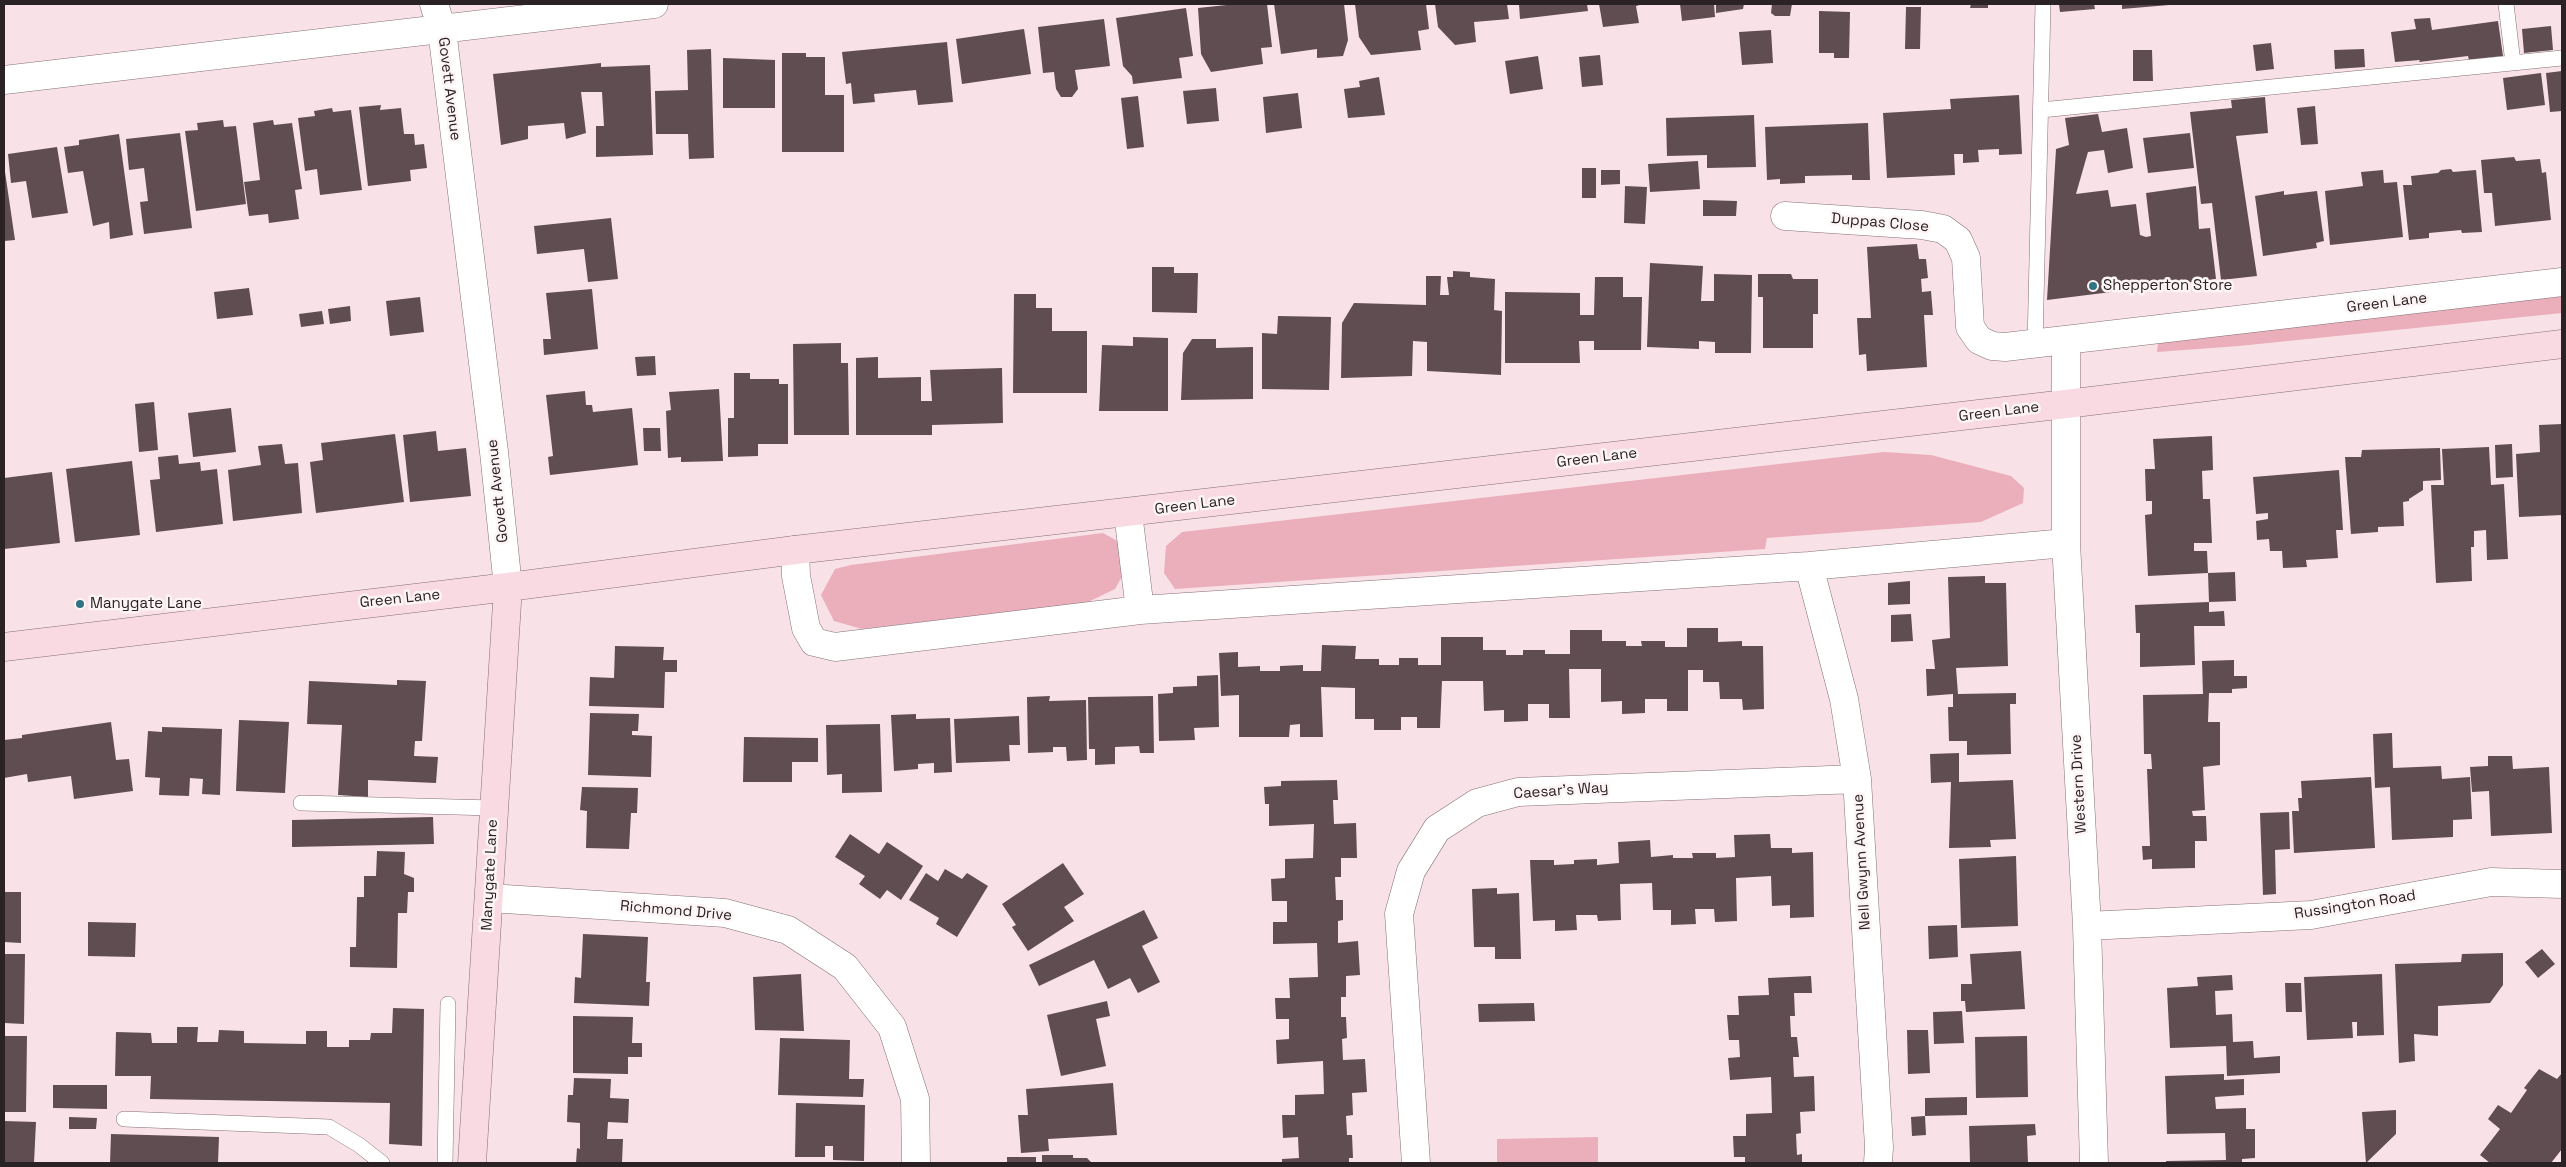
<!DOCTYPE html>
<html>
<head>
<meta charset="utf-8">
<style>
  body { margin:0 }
  #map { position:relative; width:2566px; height:1167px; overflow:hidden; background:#f9e2e7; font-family:"Space Grotesk",sans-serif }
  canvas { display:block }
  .frame { position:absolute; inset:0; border:5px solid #2a2224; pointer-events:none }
</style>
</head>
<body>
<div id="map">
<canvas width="2566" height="1167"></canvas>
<div class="frame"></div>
</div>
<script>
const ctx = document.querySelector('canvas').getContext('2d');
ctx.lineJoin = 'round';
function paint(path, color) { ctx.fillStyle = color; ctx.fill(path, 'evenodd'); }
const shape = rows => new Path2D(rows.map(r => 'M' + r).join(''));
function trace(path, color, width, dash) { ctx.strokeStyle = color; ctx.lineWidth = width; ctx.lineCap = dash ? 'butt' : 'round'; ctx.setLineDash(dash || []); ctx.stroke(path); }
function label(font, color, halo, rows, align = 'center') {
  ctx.font = font + ' "Space Grotesk",sans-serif'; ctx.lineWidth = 5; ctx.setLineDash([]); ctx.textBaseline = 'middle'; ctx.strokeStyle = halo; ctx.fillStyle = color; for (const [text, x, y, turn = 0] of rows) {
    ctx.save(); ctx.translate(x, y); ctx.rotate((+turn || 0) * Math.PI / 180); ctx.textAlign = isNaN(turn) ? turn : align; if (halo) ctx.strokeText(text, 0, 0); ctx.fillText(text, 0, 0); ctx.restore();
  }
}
const green = shape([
  [2562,296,2562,313,2239,346,2157,352,2158,343],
  [1884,452,1931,455,2011,476,2024,488,2023,503,1981,522,1767,538,1765,549,1175,589,1164,573,1166,546,1182,532],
  [1103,533,1119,542,1125,571,1115,589,1086,603,862,629,834,621,821,595,835,569,851,565],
  [1598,1137,1598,1163,1497,1163,1497,1139]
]);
const building = shape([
  [1236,4,1267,4,1272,47,1261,48,1263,64,1211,72,1201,54,1198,8],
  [1274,4,1344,4,1348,40,1343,56,1317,58,1317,49,1281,54],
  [1355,4,1426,4,1429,29,1418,31,1421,50,1371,55,1359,37],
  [1435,4,1507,4,1509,19,1474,22,1476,42,1455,45,1438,27],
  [1519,4,1587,4,1588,11,1520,19],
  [1599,4,1643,4,1636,6,1639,23,1603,27],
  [1680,4,1714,4,1715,17,1682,21],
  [1716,4,1744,4,1743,9,1716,13],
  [1772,4,1792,4,1790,16,1775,16,1771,13],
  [1971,4,1988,4,1988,8,1970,8],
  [2059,4,2094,4,2095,9,2060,12],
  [2122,4,2169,4,2169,5,2122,9],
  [1906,7,1921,7,1920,49,1905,49],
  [1186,8,1193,56,1179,58,1182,78,1133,84,1132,76,1123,66,1116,18],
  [1819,11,1850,12,1849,58,1834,58,1834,53,1819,53],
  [2430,18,2432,30,2498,21,2503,56,2469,60,2468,56,2419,62,2420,60,2395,62,2391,32,2416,29,2414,19],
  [1104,19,1110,66,1075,70,1078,89,1072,97,1061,97,1056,89,1054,72,1043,73,1038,27],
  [2551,26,2553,50,2524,53,2522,29],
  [1024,29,1031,74,962,84,956,39],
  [1771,30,1773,63,1742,65,1739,32],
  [947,42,953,102,918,105,916,90,874,94,875,102,853,104,851,83,846,84,842,52],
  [2271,43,2274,69,2256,71,2253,45],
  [711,49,714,158,689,159,688,134,656,134,655,91,688,90,687,50],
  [2364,49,2365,67,2335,69,2334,50],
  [2133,50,2152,50,2153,81,2133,81],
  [782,53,806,53,806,57,825,57,825,95,844,95,844,152,782,152],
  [1600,55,1603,85,1582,87,1579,57],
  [1538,56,1543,89,1510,94,1505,61],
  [723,58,775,60,775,108,723,108],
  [601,63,601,67,650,65,653,155,596,157,596,126,604,126,602,92,581,92,586,133,566,139,564,123,528,126,528,139,501,145,493,74],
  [2562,71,2562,111,2550,112,2546,73],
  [2541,73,2545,105,2507,110,2503,78],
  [1379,77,1385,115,1348,118,1344,89,1360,87,1359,81],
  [1216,88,1219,121,1187,124,1183,91],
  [1298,93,1302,128,1266,133,1263,97],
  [2019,95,2022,154,1999,155,1999,149,1978,150,1979,162,1963,163,1963,154,1954,154,1955,175,1887,178,1883,113,1951,109,1950,99],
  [1138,96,1144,147,1127,149,1121,98],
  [2265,97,2268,133,2236,136,2257,276,2221,280,2212,203,2201,204,2190,112,2232,108,2231,100],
  [381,105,380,110,401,108,404,134,414,134,415,145,424,144,427,168,410,170,411,181,368,186,359,107],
  [2315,106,2318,144,2301,145,2297,108],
  [332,108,333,112,351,110,362,190,320,195,317,169,305,171,298,118,315,116,314,111],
  [2098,114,2102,132,2127,128,2133,168,2108,173,2104,150,2088,152,2076,194,2108,190,2111,207,2136,204,2140,235,2146,237,2151,236,2146,193,2196,186,2199,229,2210,228,2216,279,2047,300,2056,149,2069,145,2065,118],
  [1754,115,1756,167,1707,168,1707,155,1667,156,1666,118],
  [223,120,224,127,236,126,246,204,196,211,185,131,198,130,197,123],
  [273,120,274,125,292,123,302,189,295,190,299,219,269,223,268,214,249,216,244,182,260,180,253,123],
  [1868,123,1870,180,1852,180,1852,175,1805,176,1805,183,1780,184,1780,179,1767,180,1765,127],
  [180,133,192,228,144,234,140,202,148,201,144,168,129,170,126,139],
  [2190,133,2194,168,2148,173,2143,138],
  [119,134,133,235,110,239,109,222,93,226,83,171,68,173,64,147,79,145,79,140],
  [57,147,68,213,32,218,26,181,11,183,8,154],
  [2514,157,2516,161,2540,159,2542,173,2546,172,2551,220,2495,226,2492,193,2484,193,2481,160],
  [1698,161,1700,189,1650,192,1648,164],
  [4,165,15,240,4,241],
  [1582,168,1596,168,1596,198,1582,198],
  [2451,169,2453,172,2476,170,2482,232,2462,233,2461,230,2429,233,2429,238,2409,240,2403,185,2412,185,2411,176,2438,173,2441,170],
  [1601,170,1620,170,1620,184,1601,185],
  [2383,170,2384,183,2397,182,2403,237,2330,245,2325,191,2363,186,2361,172],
  [1625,186,1647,187,1645,224,1624,223],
  [2284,191,2284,195,2317,191,2324,241,2316,243,2317,248,2263,256,2255,196],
  [1703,200,1737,201,1736,216,1703,216],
  [611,218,618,279,588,282,584,249,537,254,534,226],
  [1917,244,1919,259,1926,259,1928,278,1921,279,1922,292,1931,291,1933,315,1924,315,1927,367,1867,371,1866,354,1859,355,1857,318,1871,318,1867,247],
  [1650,263,1703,266,1701,301,1714,301,1714,274,1752,275,1751,353,1715,353,1715,342,1699,341,1699,349,1647,347],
  [1152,267,1174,267,1174,273,1198,273,1197,313,1152,312],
  [1453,271,1470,272,1470,277,1495,279,1494,310,1502,311,1501,375,1427,371,1427,342,1413,341,1412,376,1341,378,1342,323,1354,303,1426,305,1426,276,1441,276,1440,295,1449,295,1447,277,1453,277],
  [1758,274,1791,274,1793,279,1818,279,1818,314,1813,314,1813,348,1763,348,1763,297,1758,297],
  [1595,277,1623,277,1623,297,1642,297,1641,350,1594,350,1594,341,1579,341,1580,363,1505,363,1505,292,1580,293,1580,315,1594,315],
  [249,288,253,315,217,319,214,292],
  [592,289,598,349,544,355,543,339,551,339,546,293],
  [1014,294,1036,294,1036,308,1052,308,1052,331,1087,331,1087,393,1013,393],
  [420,297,424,332,390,336,386,301],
  [350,306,351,321,330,324,328,309],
  [322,311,324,324,301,327,299,314],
  [1278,316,1331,317,1329,390,1262,389,1262,333,1277,334],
  [1133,337,1168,338,1168,411,1099,411,1102,345,1133,346],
  [1192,339,1216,339,1216,348,1253,347,1253,399,1181,400,1183,353],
  [841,343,841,363,848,363,849,435,794,435,793,344],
  [655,356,656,375,637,376,635,357],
  [878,357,878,378,921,377,921,401,932,401,930,370,1002,368,1003,423,932,425,932,435,856,435,856,358],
  [734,373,750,373,750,379,779,379,779,384,788,384,788,444,758,444,758,456,728,457,728,418,734,418],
  [719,389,723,461,681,462,681,457,668,458,666,411,671,410,669,392],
  [585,391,586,405,592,405,593,412,632,408,638,465,550,475,548,457,553,456,546,395],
  [154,402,158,450,139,452,135,404],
  [231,408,236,452,193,457,188,413],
  [2562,424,2562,515,2519,517,2516,454,2540,452,2539,425],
  [643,428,660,428,661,451,644,451],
  [436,431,438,451,466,448,471,496,410,502,403,435],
  [395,434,404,502,316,513,310,462,323,460,321,443],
  [2212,436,2213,470,2202,471,2203,499,2210,499,2212,543,2194,543,2194,551,2207,551,2208,573,2235,572,2236,601,2209,602,2208,573,2148,576,2145,515,2152,514,2152,501,2146,501,2145,469,2155,469,2153,439],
  [282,444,285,464,298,463,302,513,233,521,228,470,261,465,258,446],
  [2512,444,2513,477,2496,478,2495,445],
  [2489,447,2491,485,2504,484,2508,559,2487,560,2486,530,2474,531,2474,547,2471,547,2472,581,2436,583,2431,485,2444,485,2442,449],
  [2440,448,2441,480,2423,481,2423,490,2409,499,2409,501,2403,502,2404,526,2378,527,2378,532,2351,534,2345,457,2361,457,2362,450],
  [178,455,179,464,200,462,201,471,217,469,223,524,156,532,150,480,160,479,158,457],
  [132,461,140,535,75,542,66,469],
  [2339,470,2343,530,2336,530,2338,558,2306,560,2307,567,2283,568,2282,551,2270,551,2269,539,2257,540,2256,521,2268,519,2268,513,2256,514,2253,477],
  [52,472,60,543,4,549,4,478],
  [1985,576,1985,583,2006,583,2008,666,1956,668,1958,694,2016,693,2016,704,2010,704,2011,754,1967,755,1967,741,1949,741,1948,707,1953,707,1953,694,1927,696,1926,669,1935,669,1932,640,1950,638,1948,577],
  [1910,581,1910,604,1888,605,1888,583],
  [2209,602,2209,612,2224,611,2225,626,2194,626,2195,665,2140,667,2140,633,2136,633,2135,605],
  [1911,614,1913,641,1891,642,1891,615],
  [1687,628,1718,628,1718,642,1742,641,1742,646,1763,646,1764,709,1743,710,1742,699,1720,699,1719,682,1703,682,1703,670,1688,670,1688,711,1667,711,1667,699,1645,699,1645,713,1622,714,1622,701,1601,702,1601,669,1569,669,1570,718,1549,718,1549,704,1528,704,1528,721,1504,722,1504,710,1484,711,1483,681,1442,681,1440,728,1417,728,1417,717,1401,717,1401,730,1374,730,1374,719,1355,719,1355,688,1321,687,1323,737,1300,737,1300,724,1290,725,1289,737,1239,737,1239,695,1221,696,1219,653,1238,652,1238,667,1260,666,1260,671,1280,671,1280,666,1303,665,1303,671,1321,671,1322,645,1356,646,1355,659,1379,659,1379,665,1399,665,1399,658,1418,658,1418,665,1441,665,1441,637,1483,637,1483,650,1506,650,1506,655,1523,655,1523,650,1545,650,1545,654,1570,654,1570,630,1602,630,1602,641,1626,641,1626,646,1642,646,1641,641,1665,641,1665,647,1687,647],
  [615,646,664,647,663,660,677,660,677,672,665,672,664,708,589,706,590,677,614,678],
  [2234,660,2234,676,2247,676,2247,688,2232,689,2232,693,2209,693,2208,722,2220,722,2220,765,2203,767,2205,810,2192,811,2193,816,2206,816,2207,841,2195,841,2195,868,2152,869,2152,859,2143,860,2142,846,2150,846,2147,769,2152,769,2151,754,2144,754,2143,695,2203,694,2202,661],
  [1218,675,1219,727,1194,728,1195,740,1159,741,1158,694,1173,693,1173,687,1197,686,1197,676],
  [397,680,426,681,422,741,415,741,414,756,438,757,436,783,368,780,368,797,338,795,342,725,307,724,309,681,397,685],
  [1050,696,1049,701,1086,700,1087,760,1067,761,1066,747,1053,747,1053,752,1028,753,1027,697],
  [1153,696,1154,753,1140,753,1139,746,1115,747,1115,764,1095,765,1095,749,1089,749,1088,697],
  [590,713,639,714,638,731,632,731,632,735,652,736,651,777,588,775],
  [916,714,916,719,950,718,952,772,934,773,934,763,918,764,918,769,894,771,891,715],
  [1019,716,1020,745,1009,745,1010,761,956,763,954,719],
  [239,720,289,722,285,793,236,791],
  [111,722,116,760,129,759,133,791,74,799,71,776,28,782,27,774,4,778,4,740,22,738,22,735],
  [880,724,882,792,842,793,842,774,827,775,826,725],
  [162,727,222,729,220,795,202,794,203,779,190,778,189,796,159,795,160,778,145,777,148,731,162,732],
  [2392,733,2393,768,2441,766,2442,779,2470,777,2472,819,2453,820,2453,837,2392,840,2390,787,2375,788,2373,734],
  [744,737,818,738,818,762,792,762,792,782,743,782],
  [1959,753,1959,782,2013,780,2016,839,1990,840,1991,847,1949,848,1951,782,1931,783,1930,754],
  [2488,756,2512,756,2513,769,2549,767,2552,833,2491,836,2489,791,2472,792,2470,767,2488,766],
  [2371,777,2375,848,2294,853,2292,811,2299,811,2298,798,2302,798,2301,781],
  [1337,780,1338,800,1333,800,1334,824,1356,823,1357,858,1341,858,1341,877,1335,877,1336,900,1343,900,1343,920,1338,921,1338,943,1358,941,1360,975,1346,976,1346,997,1341,997,1341,1017,1346,1017,1347,1038,1342,1039,1343,1060,1365,1059,1367,1092,1352,1093,1353,1115,1346,1116,1347,1135,1352,1135,1353,1158,1349,1158,1349,1163,1282,1163,1282,1159,1299,1158,1298,1137,1283,1138,1282,1115,1295,1115,1295,1095,1324,1094,1323,1061,1277,1064,1276,1040,1289,1039,1289,1019,1276,1019,1275,998,1290,998,1289,978,1318,977,1317,943,1273,944,1273,922,1287,922,1287,901,1272,901,1271,879,1285,878,1285,859,1313,858,1314,824,1269,826,1269,804,1265,804,1264,787,1281,786,1281,781],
  [582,787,638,788,637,813,631,813,629,849,586,848,587,811,580,810],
  [2289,812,2290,849,2275,850,2276,894,2263,895,2260,813],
  [433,817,434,844,292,847,292,820],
  [850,834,879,854,887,842,923,866,901,900,887,890,880,899,859,884,865,876,835,857],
  [1770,834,1771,848,1792,848,1792,853,1813,852,1814,917,1790,918,1790,905,1772,906,1771,876,1736,878,1737,921,1715,922,1714,909,1695,909,1696,924,1671,925,1671,910,1653,910,1652,883,1620,884,1621,920,1598,921,1597,915,1576,915,1577,930,1555,931,1555,920,1533,921,1530,860,1554,860,1554,865,1574,864,1574,860,1597,859,1597,865,1619,863,1618,842,1650,840,1651,857,1673,855,1673,858,1693,858,1692,853,1716,853,1716,858,1735,857,1734,835],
  [377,851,405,852,404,874,414,878,414,892,408,892,407,913,398,913,397,968,350,967,350,947,356,947,357,897,364,897,364,876,376,876],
  [2016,856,2018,926,1961,928,1959,859],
  [1063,863,1084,894,1064,907,1074,921,1028,951,1012,927,1016,925,1002,904],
  [945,869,962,879,967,873,988,886,957,937,936,924,939,918,909,900,926,873,938,881],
  [1497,888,1497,894,1519,893,1521,959,1495,959,1495,947,1474,947,1472,889],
  [4,892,21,892,21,943,4,942],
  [1144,910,1158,938,1142,946,1160,982,1138,993,1130,978,1108,989,1094,960,1039,986,1029,965],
  [88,922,136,923,135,957,88,956],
  [1957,925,1958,957,1929,959,1928,926],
  [583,934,648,937,646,982,650,982,649,1006,574,1003,575,977,581,978],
  [2542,949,2555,964,2538,978,2525,962],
  [2021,951,2025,1009,1966,1012,1965,1001,1961,1001,1961,984,1972,984,1970,954],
  [2503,953,2503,985,2490,1003,2438,1006,2438,1036,2414,1034,2415,1061,2399,1063,2395,964,2461,962,2462,954],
  [4,954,25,954,24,1024,4,1023],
  [801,974,804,1031,755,1030,753,977],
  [2382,974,2384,1035,2357,1036,2357,1022,2352,1022,2353,1038,2307,1040,2304,977],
  [2232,975,2233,990,2215,991,2216,1015,2232,1014,2233,1042,2253,1041,2254,1058,2280,1056,2280,1073,2227,1076,2226,1046,2170,1048,2167,988,2198,986,2197,977],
  [1811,976,1812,993,1794,993,1795,1016,1790,1016,1791,1037,1797,1037,1799,1057,1793,1057,1794,1077,1814,1076,1815,1111,1800,1112,1801,1133,1796,1134,1797,1155,1802,1154,1802,1163,1745,1163,1745,1157,1734,1157,1733,1136,1746,1136,1746,1114,1772,1113,1771,1077,1730,1080,1728,1058,1740,1057,1739,1040,1729,1040,1727,1015,1739,1015,1738,996,1769,995,1768,978],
  [2285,983,2301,983,2302,1012,2286,1012],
  [1107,1001,1110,1016,1096,1019,1106,1066,1061,1076,1047,1015],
  [1534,1003,1535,1021,1479,1022,1478,1004],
  [393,1008,424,1009,422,1146,389,1144,390,1103,150,1099,151,1076,115,1076,116,1032,151,1033,152,1043,177,1043,177,1027,198,1027,197,1042,218,1042,219,1030,244,1031,244,1043,306,1044,306,1031,327,1031,327,1047,349,1047,349,1040,370,1040,371,1033,392,1033],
  [1962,1011,1964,1043,1934,1044,1933,1012],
  [573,1016,633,1017,632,1043,642,1043,642,1057,628,1057,628,1074,573,1073],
  [1907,1030,1928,1030,1930,1073,1908,1074],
  [4,1036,27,1036,26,1112,4,1112],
  [2027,1036,2028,1097,1976,1098,1975,1037],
  [780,1038,850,1040,849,1079,864,1079,863,1097,778,1095],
  [2539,1069,2557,1079,2562,1073,2562,1149,2551,1163,2490,1163,2480,1155,2500,1129,2488,1119,2498,1105,2511,1113,2527,1090,2524,1088],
  [2224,1074,2224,1080,2244,1079,2244,1095,2215,1097,2216,1109,2246,1108,2246,1129,2255,1129,2255,1158,2242,1159,2242,1163,2166,1163,2166,1161,2226,1160,2225,1133,2167,1134,2165,1076],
  [574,1078,611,1079,610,1098,629,1099,628,1123,608,1122,607,1139,623,1139,622,1163,576,1163,577,1148,580,1149,580,1123,567,1122,568,1095,573,1095],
  [1113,1083,1117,1135,1048,1139,1049,1151,1021,1153,1018,1115,1028,1115,1026,1089],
  [53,1085,107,1085,107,1109,53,1108],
  [1967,1097,1967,1115,1925,1116,1925,1098],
  [796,1103,865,1105,864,1161,833,1160,833,1146,825,1146,825,1157,795,1157],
  [2396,1110,2396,1134,2366,1163,2362,1112],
  [1925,1116,1926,1135,1912,1136,1911,1117],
  [69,1117,97,1118,96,1129,69,1129],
  [4,1121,36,1122,34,1163,4,1163],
  [2035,1124,2036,1135,2027,1136,2028,1163,1970,1163,1969,1126],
  [111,1134,219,1137,218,1163,110,1163],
  [1042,1155,1073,1155,1073,1158,1087,1158,1092,1163,1042,1163],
  [1007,1157,1036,1157,1036,1163,1007,1163]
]);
const lane = shape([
  [2506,4,2513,63],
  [2041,110,2562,58],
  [2035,345,2043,4],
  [301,803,494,808],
  [124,1119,329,1127,359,1145,382,1163],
  [445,1163,448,1004]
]);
const street = shape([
  [434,4,442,30,494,452,508,587],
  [4,80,654,4],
  [1785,216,1922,225,1943,229,1958,240,1966,258,1970,327,1979,340,1992,346,2005,347,2562,282],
  [2066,341,2066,543,2087,926,2094,1163],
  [1128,513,1140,610],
  [795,550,796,576,806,628,814,642,835,647,1140,610,1809,566,2066,543],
  [1809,566,1844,699,1857,779,1879,1147,1878,1163],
  [489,898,725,913,788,930,845,967,892,1027,915,1099,916,1163],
  [2087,926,2311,915,2491,882,2562,884],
  [1416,1163,1399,914,1411,871,1437,829,1477,803,1518,792,1857,779]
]);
const secondary = shape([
  [4,647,508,587,795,550,2066,404,2562,344],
  [472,1163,508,587]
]);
const markers = [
  [2093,286,5,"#307484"],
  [80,604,5,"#307484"]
];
const streetNames = [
  ["Govett Avenue",449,89,83],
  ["Duppas Close",1880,223,5],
  ["Green Lane",2387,303,-7],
  ["Green Lane",1999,412,-7],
  ["Green Lane",1597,458,-7],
  ["Govett Avenue",498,491,-96],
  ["Green Lane",1195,505,-7],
  ["Green Lane",400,599,-6],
  ["Western Drive",2079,784,-93],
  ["Caesar's Way",1561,791,-4],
  ["Nell Gwynn Avenue",1862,862,-93],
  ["Manygate Lane",490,875,-87],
  ["Russington Road",2355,905,-9],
  ["Richmond Drive",676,911,5]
];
const poiNames = [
  ["Shepperton Store",2103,286],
  ["Manygate Lane",90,604]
];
paint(green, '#eaafbb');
paint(building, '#5f4d51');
trace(lane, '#837074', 16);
trace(street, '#837074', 29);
trace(secondary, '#837074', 29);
trace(lane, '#fff', 15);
trace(street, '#fff', 28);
trace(secondary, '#fadae2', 28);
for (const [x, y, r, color] of markers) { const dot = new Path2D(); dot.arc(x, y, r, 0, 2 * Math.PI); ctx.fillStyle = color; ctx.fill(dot); trace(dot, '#fdf4f5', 2); }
label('15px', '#2a2224', '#fdf4f5', streetNames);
label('15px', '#2a2224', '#fdf4f5', poiNames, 'left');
</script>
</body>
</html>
